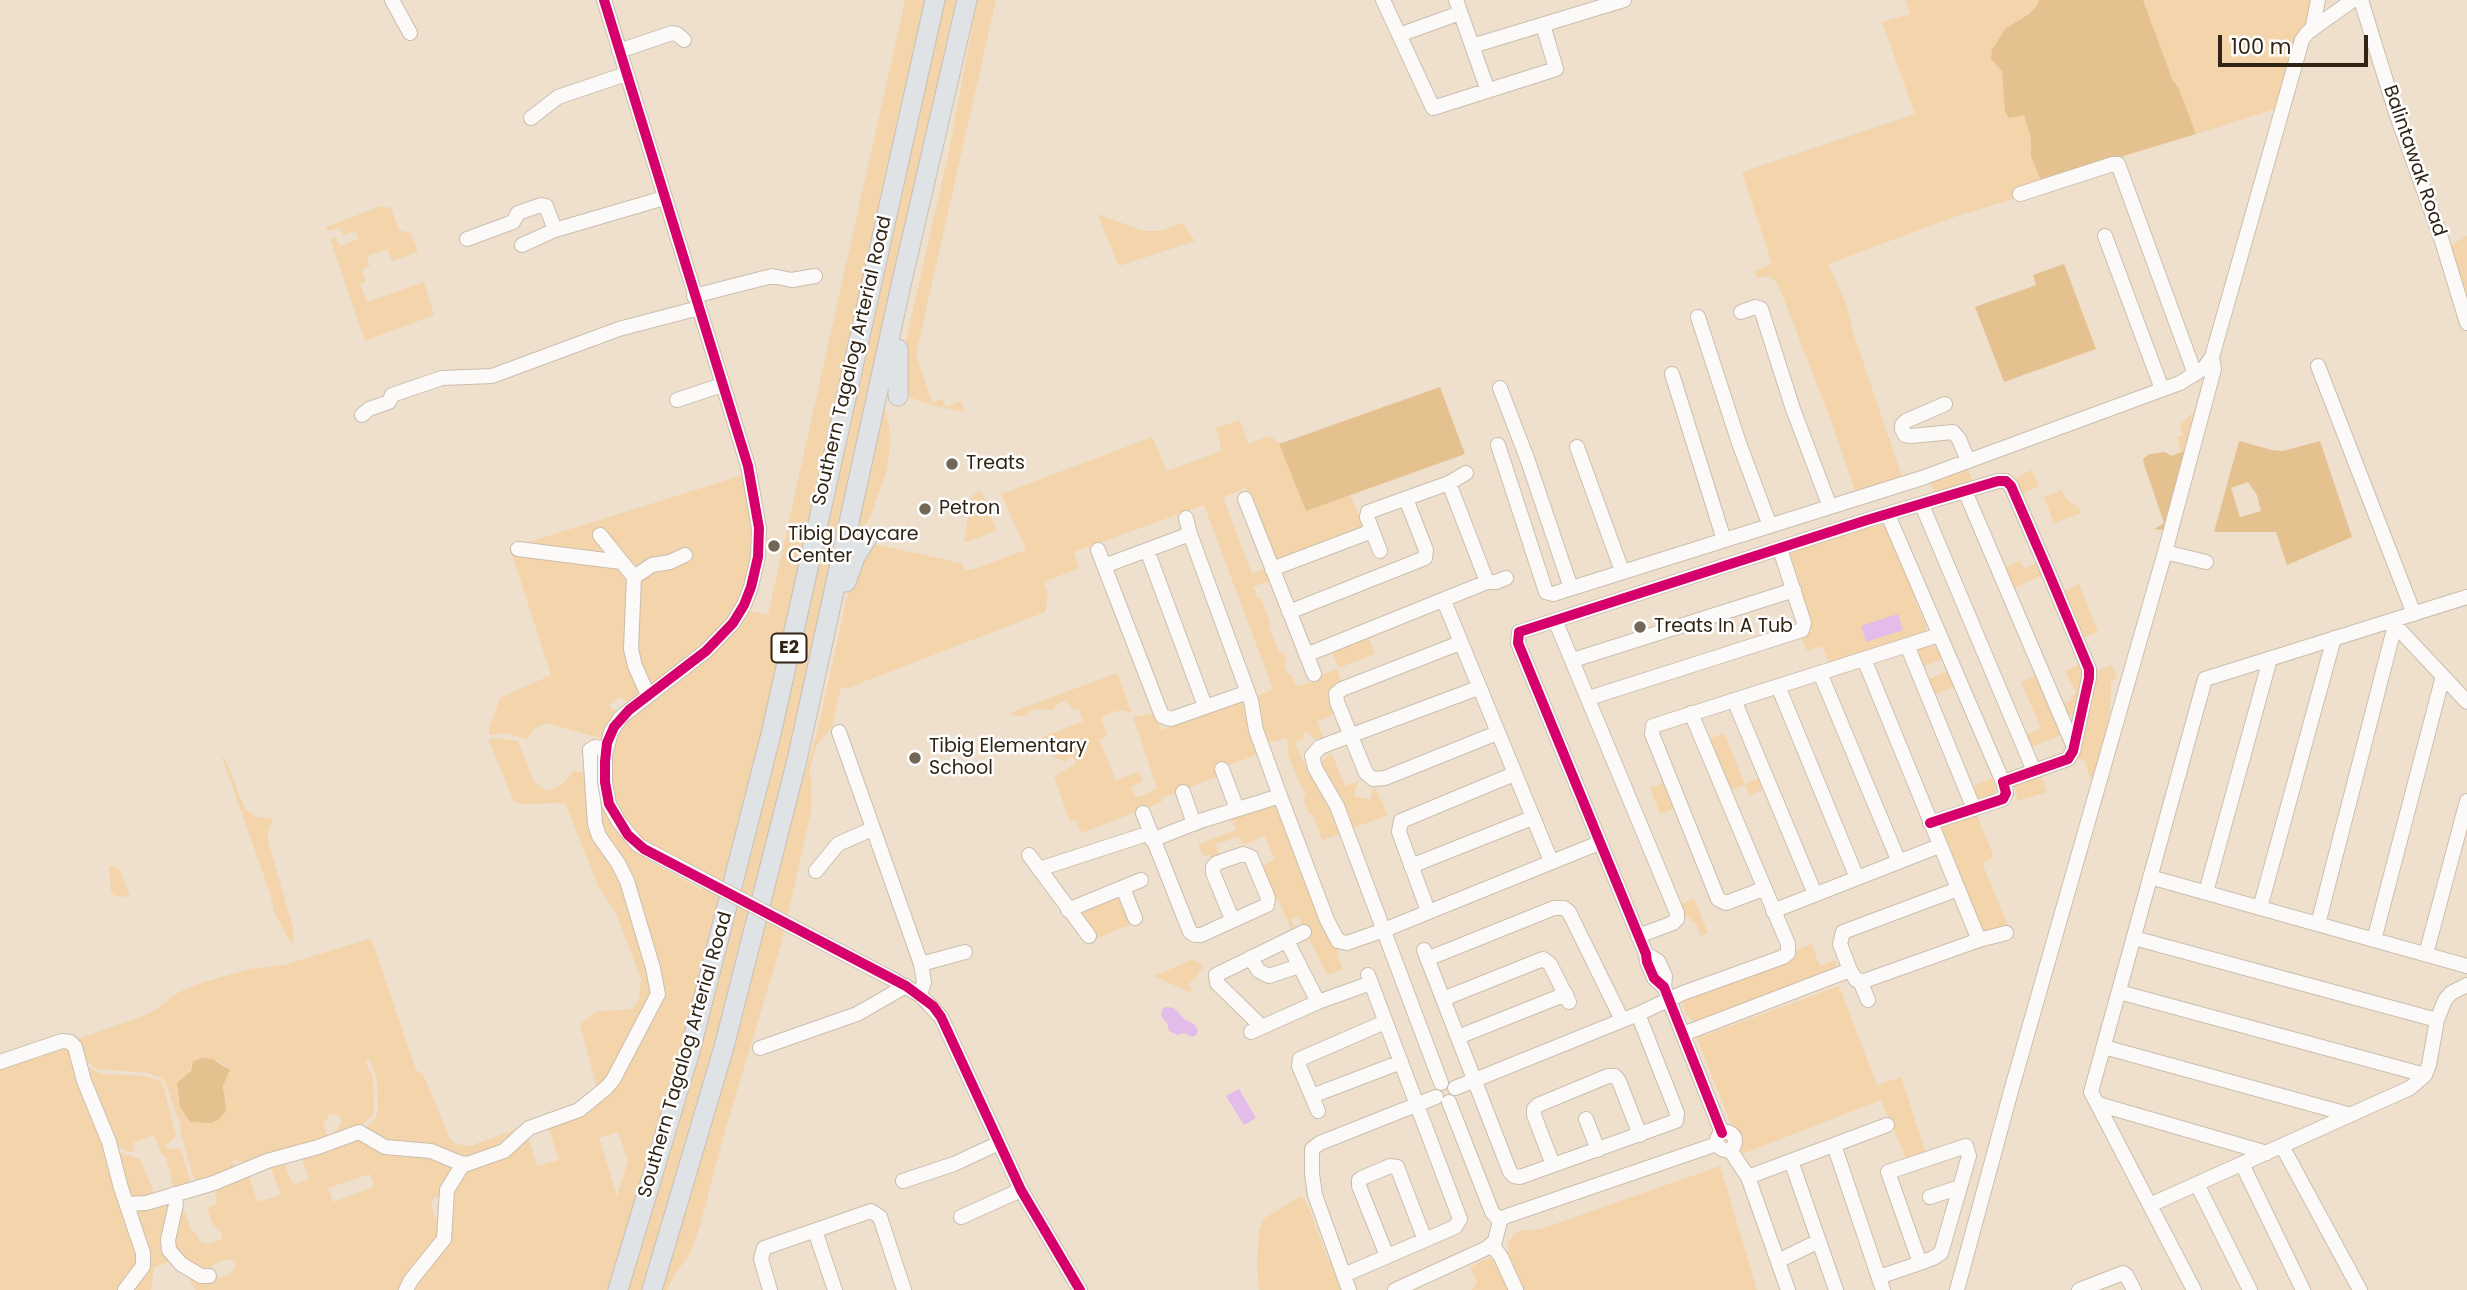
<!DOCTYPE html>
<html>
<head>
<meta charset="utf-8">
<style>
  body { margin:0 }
  #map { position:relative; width:2467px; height:1290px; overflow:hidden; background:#eee0cd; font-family:Poppins,sans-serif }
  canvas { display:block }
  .scale { position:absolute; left:2218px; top:35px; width:150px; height:32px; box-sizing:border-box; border:4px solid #302414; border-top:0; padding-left:9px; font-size:21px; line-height:24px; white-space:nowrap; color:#302414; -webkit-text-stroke:5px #fff; paint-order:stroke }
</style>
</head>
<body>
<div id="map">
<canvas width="2467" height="1290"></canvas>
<div class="scale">100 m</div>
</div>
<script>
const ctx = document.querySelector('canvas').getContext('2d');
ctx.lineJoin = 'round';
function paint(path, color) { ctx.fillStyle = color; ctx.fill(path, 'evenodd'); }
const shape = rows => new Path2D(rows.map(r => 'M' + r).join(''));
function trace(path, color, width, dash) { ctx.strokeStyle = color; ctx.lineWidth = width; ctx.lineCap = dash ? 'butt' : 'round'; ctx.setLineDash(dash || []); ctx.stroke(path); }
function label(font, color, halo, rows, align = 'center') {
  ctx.font = font + ' Poppins,sans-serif'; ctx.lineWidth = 5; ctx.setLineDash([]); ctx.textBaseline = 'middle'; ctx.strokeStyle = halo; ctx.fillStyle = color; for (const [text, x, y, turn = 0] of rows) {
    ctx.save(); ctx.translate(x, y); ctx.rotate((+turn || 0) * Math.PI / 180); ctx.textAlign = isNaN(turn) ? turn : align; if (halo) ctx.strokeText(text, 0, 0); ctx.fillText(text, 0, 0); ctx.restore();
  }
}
const green = shape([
  [905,0,928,0,779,671,698,998,612,1290,409,1290,440,1251,448,1200,459,1174,527,1133,537,1166,559,1160,548,1126,611,1086,659,981,601,834,599,792,607,818,629,846,651,862,702,890,706,874,646,842,628,824,616,804,612,791,611,769,615,743,622,725,720,646,746,610,768,615],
  [618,1132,628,1161,617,1196,599,1138],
  [942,0,962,0,740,966,646,1290,625,1290],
  [977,0,996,0,916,354,932,403,942,399,946,407,961,401,964,412,931,405,909,397,903,353,949,151],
  [1905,0,2039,0,2037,6,2029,14,2005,30,1992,50,2002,71,2014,115,2024,115,2031,138,2031,156,2041,181,2017,187,2019,197,1954,217,1828,264,1845,301,1853,332,1903,480,1856,494,1833,426,1782,294,1776,282,1769,276,1757,278,1755,271,1772,264,1742,172,1915,114,1882,22,1910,14],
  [2143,0,2314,0,2278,108,2196,134,2173,81],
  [381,206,391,208,399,230,410,233,418,252,392,261,387,249,367,256,370,266,362,269,366,282,360,284,367,302,424,282,434,315,365,341,330,239,336,238,340,246,359,239,355,231,343,235,339,228,327,231,326,227],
  [1097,214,1144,231,1160,231,1182,223,1195,241,1119,266],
  [2467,236,2467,307,2449,246],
  [2204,376,2210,378,2188,453,2181,452,2177,437,2183,435,2180,424,2195,411,2199,402],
  [886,410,891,440,887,469,872,513,867,522,856,532,884,411],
  [1240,420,1248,443,1271,436,1279,444,1306,511,1350,495,1362,523,1362,528,1275,559,1271,554,1246,488,1223,497,1252,574,1265,569,1269,581,1253,587,1258,599,1261,598,1271,626,1269,627,1279,653,1283,652,1287,663,1284,664,1288,675,1291,674,1295,684,1298,686,1311,682,1312,678,1337,669,1342,683,1336,714,1317,721,1324,739,1312,738,1305,730,1303,740,1298,740,1295,744,1306,767,1322,791,1340,834,1322,840,1312,813,1309,814,1303,798,1306,796,1304,789,1302,789,1287,753,1289,744,1286,738,1267,743,1255,697,1273,689,1204,505,1074,552,1079,568,1044,582,1048,595,1045,612,863,682,848,688,841,687,832,727,817,745,809,772,811,778,811,811,781,945,724,1134,700,1226,690,1254,675,1274,667,1290,661,1290,737,1034,792,815,817,733,852,575,874,544,961,563,966,570,971,570,1026,550,1001,494,1152,437,1167,471,1222,451,1216,428],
  [1967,466,1973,483,1935,494,1929,479],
  [2032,470,2039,486,2021,494,2016,481,2017,477],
  [743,475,753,521,753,546,743,593,730,620,712,640,627,702,619,697,609,705,617,714,603,739,546,723,533,730,528,739,504,733,489,735,489,729,500,698,551,675,510,548],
  [2061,490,2067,500,2077,506,2082,513,2054,523,2044,497],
  [978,491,983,493,996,531,964,543,971,498],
  [1874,525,1883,525,1886,529,1917,597,1914,598,1926,625,1926,631,1829,663,1822,646,1806,651,1801,636,1812,631,1789,555,1793,551],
  [2020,561,2024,569,2039,562,2044,575,2012,589,2004,568],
  [2079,584,2098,632,2082,639,2062,591],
  [1368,636,1375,654,1339,668,1331,650],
  [1931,644,1937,649,1942,659,1921,667,1916,653,1918,649],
  [2080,664,2083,673,2077,707,2075,714,2068,716,2061,705,2071,700,2071,696,2076,693,2065,671],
  [2112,665,2117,678,2111,682,2110,711,2098,775,2090,778,2085,761,2077,758,2094,672],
  [1947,671,1954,687,1933,695,1927,680],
  [1117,673,1131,711,1129,713,1123,710,1109,713,1101,718,1107,735,1099,740,1116,780,1139,772,1142,781,1131,787,1135,797,1147,794,1157,788,1133,717,1154,713,1161,730,1241,700,1246,703,1259,754,1226,766,1219,776,1161,798,1162,802,1081,833,1076,820,1070,821,1054,777,1076,763,1072,756,1065,762,1053,757,1054,749,1064,745,1064,741,1046,747,1040,738,1083,721,1079,709,1072,709,1067,700,1057,705,1053,710,1033,709,1024,716,1013,716,1009,713],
  [2037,675,2062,735,2029,748,2024,736,2041,728,2021,682],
  [1724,733,1745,784,1760,778,1765,789,1750,795,1745,785,1729,791,1708,739],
  [495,738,518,741,533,780,545,790,553,789,562,784,574,771,583,772,656,993,598,1092,580,1024,596,1012,632,1009,639,999,641,979,616,913,598,886,565,803,521,804,514,801,490,744,489,739],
  [1330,753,1332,754,1345,786,1358,781,1354,796,1370,800,1374,786,1388,815,1353,828,1341,797,1322,766,1322,762],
  [221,755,227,763,245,809,256,817,273,819,269,829,268,841,293,928,293,947,274,912,270,893],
  [2041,775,2047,792,2017,801,2015,786],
  [1992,778,1996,790,1994,796,1979,800,1977,799,1971,787],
  [1665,782,1676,808,1660,814,1650,788],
  [1270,805,1278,806,1338,947,1337,955,1343,969,1327,975,1298,916,1291,920,1297,931,1293,933,1278,900,1274,898,1260,867,1275,860,1264,835,1250,843,1242,844,1239,837,1216,844,1220,857,1211,861,1209,855,1203,856,1198,844,1236,830,1231,817],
  [1976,814,1994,857,1982,863,2009,928,1984,935,1940,831,1941,826],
  [109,866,114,866,121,872,130,897,115,896,111,892],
  [1114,898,1123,902,1131,924,1098,938,1081,918,1081,912],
  [1694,899,1708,933,1701,936,1695,922,1691,923,1692,918,1683,916,1678,905],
  [369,939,372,941,416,1070,423,1074,450,1139,456,1144,470,1146,527,1125,516,1138,467,1160,396,1147,364,1130,376,1117,378,1110,377,1078,369,1059,365,1061,373,1078,374,1112,371,1117,358,1128,330,1137,341,1123,340,1115,330,1114,323,1124,327,1136,323,1140,251,1164,233,1160,232,1163,238,1168,198,1182,193,1176,179,1126,181,1123,176,1114,165,1080,149,1073,97,1069,85,1060,74,1040,138,1018,155,1010,179,992,198,984,249,969,284,965],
  [201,1058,220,1062,226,1066,229,1074,224,1082,224,1090,206,1122,190,1122,180,1107,177,1083,188,1075,192,1065],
  [1811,944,1820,966,1837,960,1835,968,1701,1021,1695,1022,1686,1015,1682,1004,1686,999,1792,959,1795,956,1795,951],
  [1194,959,1197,963,1200,962,1203,969,1198,971,1198,975,1189,984,1193,991,1189,992,1154,976],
  [1839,986,1877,1085,1901,1077,1926,1154,1907,1160,1881,1100,1742,1154,1740,1150,1742,1142,1741,1133,1731,1124,1697,1038],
  [62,1045,72,1047,141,1255,122,1290,0,1290,0,1065],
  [84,1065,101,1074,145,1076,162,1082,176,1136,165,1146,168,1149,180,1148,190,1179,189,1183,173,1187,169,1168,165,1156,161,1154,154,1135,133,1143,134,1152,126,1151,113,1142],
  [356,1136,417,1151,458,1165,442,1197,434,1198,431,1202,434,1216,436,1218,442,1217,443,1229,404,1290,195,1290,187,1274,214,1279,227,1276,236,1266,235,1262,230,1259,214,1264,212,1266,212,1274,173,1254,180,1199,191,1230,194,1231,200,1241,209,1244,222,1239,222,1233,213,1224,207,1208,217,1203,215,1186,248,1172,257,1202,281,1195,270,1166,283,1161,293,1185,309,1179,301,1155],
  [370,1174,374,1187,333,1202,328,1188],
  [115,1149,123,1154,140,1159,155,1195,130,1201],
  [1720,1166,1757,1290,1523,1290,1506,1252,1509,1251,1507,1243,1518,1231,1541,1229],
  [1301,1196,1306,1201,1329,1261,1334,1263,1342,1290,1259,1290,1257,1264,1259,1232,1263,1219],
  [174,1200,174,1260,154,1267,151,1290,131,1290,143,1271,133,1209],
  [1489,1258,1494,1259,1497,1263,1508,1290,1472,1290,1477,1282,1470,1267]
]);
const forest = shape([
  [2039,0,2143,0,2173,81,2178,87,2196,134,2041,181,2031,156,2031,138,2024,115,2009,118,2005,111,2002,71,1991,59,1992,50,2005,29,2029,14,2037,6],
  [2064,264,2096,349,2004,382,1975,307,2036,285,2033,275],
  [1440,387,1465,454,1306,511,1279,444],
  [2239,441,2272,450,2283,451,2320,441,2352,537,2287,565,2276,532,2214,532],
  [2248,482,2257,495,2261,511,2240,517,2231,488],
  [2185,451,2169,531,2154,529,2164,523,2143,461,2144,458,2150,454,2165,452,2171,456],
  [201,1058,212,1059,230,1070,223,1086,226,1111,219,1119,211,1123,190,1122,180,1107,177,1083,191,1071,193,1062]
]);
const water = shape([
  [1898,614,1903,630,1866,642,1861,626],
  [1166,1007,1174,1008,1184,1019,1194,1024,1198,1030,1196,1035,1192,1037,1184,1033,1178,1035,1169,1031,1167,1023,1161,1016,1162,1010],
  [1239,1089,1256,1118,1244,1125,1226,1096]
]);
const minor = shape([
  [392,0,410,33],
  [604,0,748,466,759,528,758,557,751,587,744,605,733,623,706,651,621,717,611,732,605,755],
  [1383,0,1433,108,1556,69,1543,25],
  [1456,0,1488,91],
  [2361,0,2396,113,2441,238,2467,323],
  [2312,30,2318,0],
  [1399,35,1460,13],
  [1472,46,1624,0],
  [619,51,672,33,677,34,684,40],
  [531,118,558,97,626,74],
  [2020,194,2113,164,2118,164,2195,374],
  [2105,236,2162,389],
  [467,239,513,222,518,213,541,205,546,206,555,230,664,198],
  [522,245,555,230],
  [694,296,772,276,792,280,815,276],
  [1741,312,1755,307,1761,309,1793,409,1830,507],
  [1698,317,1739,443,1770,526],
  [2318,366,2414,614],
  [1672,374,1724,540],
  [1500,388,1528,461,1571,588],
  [677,400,722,385],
  [1945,404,1906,421,1902,425,1902,429,1905,435,1911,436,1953,432,1959,439,1968,461],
  [362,415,369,409,389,402,392,395,442,378,492,376,619,329,699,308],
  [1498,445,1546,592,1553,594,1922,478,2180,383,2204,368,2212,357,2302,40,2308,32,2353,0],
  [1577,447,1622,571],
  [1449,483,1487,582],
  [1965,491,2074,747],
  [1245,499,1314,674],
  [1922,505,2034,771],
  [1888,515,2003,782],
  [1186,518,1190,534,1251,701,1256,730,1280,796,1327,920,1338,941,1347,943,1384,930,1599,843],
  [600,535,634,577,631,649,635,666,648,695],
  [518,549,621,562],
  [1098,550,1162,716,1171,719,1248,692],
  [1147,550,1205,706],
  [1380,551,1367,517,1368,512,1449,483,1466,473],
  [2165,552,2206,562],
  [1104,566,1190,534],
  [1272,569,1372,531],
  [634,577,652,565,670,562,685,555],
  [1444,601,1551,861],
  [1289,612,1425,558,1426,550,1406,499],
  [1555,620,1677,913,1677,919,1673,923,1638,936],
  [2394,621,2395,625,2467,702],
  [1460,643,1342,689,1336,694,1337,702,1366,773,1373,779,1385,778,1497,733],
  [1907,645,1974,809],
  [1306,655,1487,582,1496,582,1506,578],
  [1864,659,1979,940],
  [1573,660,1794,590],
  [1820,673,1899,862],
  [1778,686,1857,878],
  [1589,698,1802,630,1804,623,1780,549],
  [1734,700,1815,894],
  [839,732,921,964,924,982,920,995],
  [1222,769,1237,809],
  [1183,792,1194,824],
  [1143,813,1190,932,1195,935,1201,935,1267,905,1268,898,1251,857,1243,854,1217,863,1213,867,1213,873,1232,919],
  [1152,840,1200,821,1280,796],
  [1029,855,1089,936],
  [1411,866,1532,818],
  [1039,869,1150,833],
  [816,871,838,844,872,829],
  [2150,877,2467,966],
  [1123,888,1135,918],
  [1763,889,1726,903,1718,899,1652,734,1653,726,1939,635],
  [2206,892,2270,659],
  [2260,908,2334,638],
  [1068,910,1141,880],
  [1428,911,1399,832,1401,821,1514,774],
  [1773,911,1939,846],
  [2318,924,2395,625],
  [2134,938,2437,1020],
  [2374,940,2443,676],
  [1287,941,1318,1002],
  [1424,950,1510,1172,1514,1176,1520,1177,1676,1121,1677,1113,1638,1014],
  [1646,954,1658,961,1665,976,1664,987],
  [2426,954,2467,801],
  [1250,958,1259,971,1269,976,1299,966],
  [1427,959,1554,908,1564,908,1569,912,1622,1020],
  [921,964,965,952],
  [1850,970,1856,980,1864,981,1979,940,2006,933],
  [892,979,920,995,941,1017,1021,1190,1080,1290],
  [1860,981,1868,1000],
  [2119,992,2425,1075],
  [1443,999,1543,959,1550,964,1569,1002],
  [1262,1027,1217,983,1216,975,1304,932],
  [1251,1032,1318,1002,1371,983],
  [1683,1034,1850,970,1840,944,1843,932,1958,889],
  [1458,1037,1566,994],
  [2104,1047,2351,1115],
  [760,1048,857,1014,906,986],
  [0,1062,62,1041,70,1042,75,1047,84,1081,109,1142,121,1188,143,1253,143,1266,125,1290],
  [1441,1083,1337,806,1315,768,1312,756,1320,747,1478,688],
  [1455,1088,1638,1014,1683,993,1783,957,1788,953,1788,944,1691,713],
  [1312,1096,1401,1062],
  [1449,1102,1492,1212,1500,1221],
  [2098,1104,2267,1153],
  [1318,1111,1299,1066,1300,1059,1385,1022],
  [1586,1119,1598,1150],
  '1717 1141a9 9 0 1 1 18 0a9 9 0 1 1-18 0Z',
  [1722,1133,1664,987,1654,978,1647,962,1646,954,1518,643,1519,632,1867,520,1998,481,2006,481,2011,486,2047,569,2089,669,2089,678,2073,751,2068,759,2003,782,2006,793,2003,799,1930,823],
  [1834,1145,1883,1290],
  [2282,1146,2360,1290],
  [1730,1150,1748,1177,1788,1290],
  [1791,1161,1836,1290],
  [2242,1164,2303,1290],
  [1553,1165,1534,1115,1534,1109,1538,1105,1608,1076,1615,1076,1619,1081,1640,1135],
  [1748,1177,1887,1125],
  [903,1181,954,1164,999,1143],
  [2197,1184,2250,1290],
  [174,1194,176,1204,168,1240,169,1250,181,1264,201,1276,209,1276],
  [1930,1197,1960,1187],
  [128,1204,146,1203,214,1183,267,1161,318,1147,359,1132,385,1147,431,1151,460,1163,467,1164,504,1151,529,1128,579,1110,606,1088,613,1080,658,994,653,968,627,881,618,863,599,836,595,824,590,750,595,747,606,749],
  [2150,1205,2410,1088,2425,1075,2429,1065,2437,1020,2445,1000,2451,993,2467,985],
  [961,1217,1021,1190],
  [815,1231,835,1290],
  [1492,1245,1501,1257,1516,1290],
  [1387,1256,1359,1186,1359,1180,1362,1178,1390,1166,1397,1167,1425,1240],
  [1778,1261,1819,1241],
  [1344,1275,1455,1227,1460,1219,1368,975],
  [1879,1277,1920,1263,1933,1258,1941,1253,1969,1156,1966,1146,1888,1172,1920,1263],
  [406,1290,411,1280,444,1239,447,1190,463,1164],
  [770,1290,761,1259,764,1248,871,1211,880,1217,904,1290],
  [1349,1290,1315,1195,1312,1174,1312,1149,1320,1143,1436,1097],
  [1395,1290,1487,1248,1495,1241,1500,1221,1504,1217,1717,1144],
  [1957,1290,2011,1091,2165,552,2214,369,2212,357],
  [2079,1290,2123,1273,2126,1275,2134,1290],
  [2194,1290,2091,1092,2205,679,2467,597]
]);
const highway = shape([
  [898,396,898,349],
  [846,582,855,557,867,538],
  [618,1290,690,1051,771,734,935,0],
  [652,1290,724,1047,797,760,901,285,967,0]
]);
const minorBridge = shape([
  [605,755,605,782,609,804,619,822,638,845,892,979]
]);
const cycleway = shape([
  [604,0,748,466,759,528,758,557,751,587,744,605,733,623,706,651,629,710,614,727,607,743,605,762,605,782,609,804,628,835,644,849,906,986,933,1006,941,1017,1021,1190,1080,1290],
  [1722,1133,1664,987,1654,978,1647,962,1646,954,1518,643,1519,632,1867,520,1998,481,2006,481,2011,486,2047,569,2089,669,2089,678,2073,751,2068,759,2003,782,2006,793,2003,799,1930,823]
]);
const markers = [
  [952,464,7,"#726655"],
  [925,509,7,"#726655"],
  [774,546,7,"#726655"],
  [1640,627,7,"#726655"],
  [915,758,7,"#726655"]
];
const shields = [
  [789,648,35]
];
const shieldNames = [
  ["E2",789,648]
];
const streetNames = [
  ["Balintawak Road",2414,161,71],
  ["Southern Tagalog Arterial Road",853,361,-77],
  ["Southern Tagalog Arterial Road",686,1055,-74]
];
const poiNames = [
  ["Treats",966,464],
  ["Petron",939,509],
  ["Tibig Daycare",788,535],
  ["Center",788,557],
  ["Treats In A Tub",1654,627],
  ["Tibig Elementary",929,747],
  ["School",929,769]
];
paint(green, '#f3d4ab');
paint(forest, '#e4c18f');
paint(water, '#e3bce9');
trace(minor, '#cbbeae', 16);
trace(highway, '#c7c0b5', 21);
trace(minor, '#fcfaf8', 14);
trace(highway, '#e0e3e6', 19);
trace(minorBridge, '#cbbeae', 16, []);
trace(minorBridge, '#fcfaf8', 14);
trace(cycleway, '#d6006c', 10);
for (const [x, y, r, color] of markers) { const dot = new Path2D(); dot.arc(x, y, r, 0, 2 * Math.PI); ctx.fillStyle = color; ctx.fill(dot); trace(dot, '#fff', 2.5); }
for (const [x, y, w] of shields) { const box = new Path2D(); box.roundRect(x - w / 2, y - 14.5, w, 29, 5); ctx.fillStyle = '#fff'; ctx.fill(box); trace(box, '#302414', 2); }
label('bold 18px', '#302414', null, shieldNames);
label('19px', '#302414', '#fff', streetNames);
label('19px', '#302414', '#fff', poiNames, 'left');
</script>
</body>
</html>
